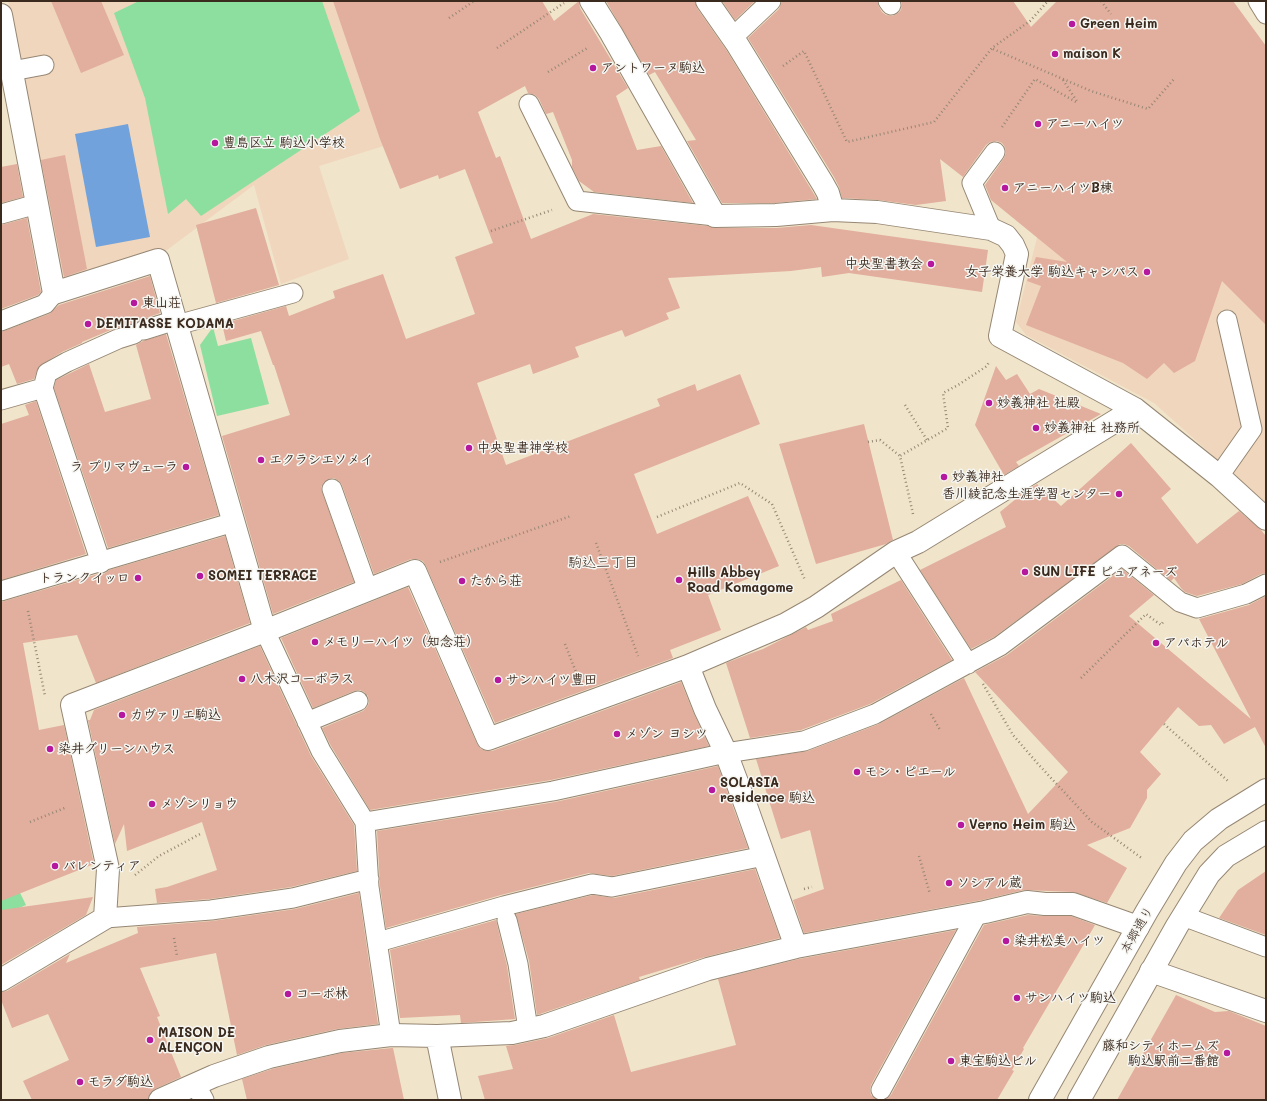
<!DOCTYPE html>
<html>
<head>
<meta charset="utf-8">
<style>
  body { margin:0 }
  #map { position:relative; width:1267px; height:1101px; overflow:hidden; background:#f0e4ca; font-family:Mali,sans-serif }
  canvas { display:block }
  .frame { position:absolute; inset:0; border:2px solid #3b2a1e; pointer-events:none }
</style>
</head>
<body>
<div id="map">
<canvas width="1267" height="1101"></canvas>
<div class="frame"></div>
</div>
<script>
const ctx = document.querySelector('canvas').getContext('2d');
ctx.lineJoin = 'round';
function paint(path, color) { ctx.fillStyle = color; ctx.fill(path, 'evenodd'); }
const shape = rows => new Path2D(rows.map(r => 'M' + r).join(''));
function trace(path, color, width, dash) { ctx.strokeStyle = color; ctx.lineWidth = width; ctx.lineCap = dash ? 'butt' : 'round'; ctx.setLineDash(dash || []); ctx.stroke(path); }
function label(font, color, halo, rows, align = 'center') {
  ctx.font = font + ' Mali,"Klee One",sans-serif'; ctx.lineWidth = 3; ctx.setLineDash([]); ctx.textBaseline = 'middle'; ctx.strokeStyle = halo; ctx.fillStyle = color; for (const [text, x, y, turn = 0] of rows) {
    ctx.save(); ctx.translate(x, y); ctx.rotate((+turn || 0) * Math.PI / 180); ctx.textAlign = isNaN(turn) ? turn : align; if (halo) ctx.strokeText(text, 0, 0); ctx.fillText(text, 0, 0); ctx.restore();
  }
}
const built = shape([
  [8,1,429,1,468,120,319,166,349,259,281,284,254,185,167,250,69,279,62,274,16,35],
  [1047,198,1266,223,1266,503,1154,403,1026,335,1016,322]
]);
const green = shape([
  [139,1,322,1,360,111,201,216,186,199,168,214,145,98,114,13],
  [213,327,218,346,251,338,269,404,217,416,200,345],
  [1,854,26,905,1,916]
]);
const water = shape([
  [128,124,150,237,96,247,75,134]
]);
const building = shape([
  [51,1,101,1,124,55,81,73],
  [333,1,542,1,554,21,579,1,580,8,628,88,616,96,637,150,661,146,693,203,594,192,579,181,572,167,572,160,553,112,546,114,539,99,535,95,528,93,525,86,478,112,496,158,500,156,531,239,593,214,708,226,715,228,776,228,811,225,988,250,982,292,849,273,822,277,821,267,791,271,668,278,680,308,666,313,669,319,625,337,622,330,575,347,579,357,533,374,530,364,477,383,506,465,660,406,657,399,695,384,697,391,740,374,760,424,634,474,657,534,748,496,779,566,708,595,721,630,670,650,673,658,495,723,426,566,423,561,417,559,411,559,374,574,342,485,339,481,334,478,329,479,324,482,321,487,322,492,354,582,273,614,222,436,290,415,274,365,273,365,261,331,226,341,222,324,286,306,289,316,335,298,333,291,383,274,406,339,475,314,455,257,493,243,465,169,439,179,438,175,400,189,380,139],
  [606,1,695,1,697,8,727,51,817,199,775,203,722,203,687,141,696,140,655,72,649,75],
  [722,1,755,1,735,20],
  [782,1,877,1,879,7,882,12,886,15,892,16,897,14,901,10,902,4,901,1,1013,1,1031,27,1057,1,1233,1,1266,46,1266,325,1222,281,1195,361,1174,373,1164,363,1147,379,1123,363,1026,325,1041,286,1027,281,1036,257,1067,262,991,200,985,185,1004,158,1006,153,1005,147,1002,143,997,141,990,142,986,145,963,177,940,159,946,201,916,205,878,200,842,198,839,187,834,177,748,38,779,9],
  [65,155,87,269,64,277,41,160],
  [17,164,23,197,1,203,1,167],
  [256,208,279,285,216,303,196,225],
  [27,218,41,292,38,295,1,309,1,225],
  [150,276,160,313,141,320,135,323,113,329,82,342,82,343,62,352,39,366,34,379,17,384,9,364,1,367,1,332,49,314,59,305],
  [166,334,219,515,108,548,54,388,56,380,89,364,105,412,151,399,136,345,143,341],
  [996,366,1006,380,1017,374,1030,394,1039,389,1101,414,1016,462,1019,466,1004,475,975,425],
  [36,401,86,554,1,580,1,424,29,415,25,405],
  [864,424,893,540,886,544,816,564,779,444],
  [1131,443,1171,489,1161,498,1197,544,1239,511,1261,530,1266,536,1266,573,1261,574,1242,584,1197,596,1185,592,1181,588,1174,578,1171,581,1129,546,1124,544,1120,544,994,637,971,649,920,570,1006,527,1000,512,1017,498,1016,497,1037,484,1061,506],
  [225,536,250,623,96,683,77,635,23,643,39,730,64,725,94,864,1,901,1,602,98,574,104,574,109,570],
  [1122,569,1154,595,1129,616,1251,719,1199,619,1249,605,1266,596,1266,748,1255,727,1224,744,1211,725,1199,726,1178,707,1140,752,1161,774,1147,790,1147,798,1130,828,1087,845,1127,868,1107,903,1073,892,1024,890,982,900,804,933,793,900,824,889,810,830,781,839,756,759,808,751,879,724,964,678,1028,814,1068,772,975,672,1007,655],
  [901,580,952,660,870,704,801,730,750,738,726,663,749,654,763,649,806,627,808,630,833,621,831,614],
  [408,587,477,744,481,749,486,751,492,751,681,682,694,714,709,746,551,780,370,810,331,746,322,728,363,711,367,707,369,703,368,696,364,692,360,690,354,691,313,708,281,638],
  [260,646,311,756,354,825,357,871,291,887,210,899,157,903,155,889,167,887,217,870,202,822,127,851,124,824,115,844,88,720,90,720,94,710],
  [718,766,748,848,612,876,589,873,501,895,386,928,380,886,377,831,555,802],
  [755,869,780,938,705,957,639,977,640,980,537,1015,529,961,516,914,593,895,614,898],
  [1266,871,1266,935,1219,918,1238,890],
  [359,893,378,1024,337,1029,266,1045,237,1055,216,953,140,968,160,1016,157,1017,181,1077,155,1089,150,1093,148,1100,32,1100,23,1081,69,1060,48,1014,12,1028,1,1000,1,992,7,991,70,954,66,963,138,933,137,927,212,921,295,909],
  [93,897,86,915,1,965,1,910],
  [1028,915,1045,916,1071,916,1095,925,1023,1048,1024,1049,1012,1070,1014,1071,997,1100,885,1100,891,1095,984,925],
  [496,920,507,966,515,1019,461,1023,460,1015,400,1018,390,950],
  [956,930,871,1085,870,1090,871,1095,877,1100,485,1100,478,1076,513,1069,506,1046,515,1045,548,1038,614,1015,631,1072,736,1045,718,979,799,959],
  [1176,995,1215,1012,1229,1011,1266,1026,1266,1100,1117,1100],
  [392,1048,393,1048,404,1100,247,1100,242,1079,272,1069,342,1053]
]);
const path = shape([
  [1101,1,1111,14],
  [449,18,474,1],
  [497,48,564,3],
  [993,49,1091,91,1148,109,1174,79],
  [783,66,804,51,847,142,934,122,992,48,1030,21,1048,1],
  [548,72,589,47],
  [1063,80,1078,103],
  [1002,127,1035,79,1078,103],
  [491,231,552,210],
  [905,405,927,440],
  [868,442,880,440,900,456],
  [913,514,900,456,948,428,943,393,958,385,987,366,989,362],
  [657,517,740,483,772,504,805,580],
  [596,543,638,656],
  [440,562,571,516],
  [28,611,45,696],
  [565,644,578,677],
  [1081,678,1146,614,1161,625,1163,622],
  [983,684,1013,735,1038,764,1092,822,1143,859],
  [931,714,940,730],
  [1164,724,1228,781],
  [30,822,67,807],
  [919,856,930,894],
  [135,875,159,856,200,834],
  [804,889,812,887],
  [174,938,177,956]
]);
const service = shape([
  [888,1,891,5],
  [1258,1,1266,14],
  [732,38,771,1],
  [12,71,44,65],
  [529,104,577,201,715,216],
  [1,214,37,204],
  [991,229,972,183,995,152],
  [1,321,45,304,54,293],
  [177,325,293,293],
  [144,330,176,320],
  [43,388,101,563],
  [1,400,43,388,47,373,67,362,118,339,134,334],
  [1219,476,1252,429,1227,320],
  [332,489,368,590],
  [896,552,968,664],
  [1,591,234,522],
  [265,631,321,751,365,822,369,887,391,1035],
  [307,722,358,701],
  [365,822,553,791,726,753,804,741,875,714,1000,646,1122,555,1180,602,1197,608,1246,594,1266,584],
  [1183,916,1266,947],
  [105,918,211,910,293,898,369,879],
  [507,920,518,964,528,1029],
  [378,942,504,906,592,884,612,887,764,856],
  [195,1084,204,1100],
  [881,1090,977,914]
]);
const minor = shape([
  [591,1,611,33,715,216,776,215,833,210,877,212,991,229,1006,236,1013,245,1017,254,1000,336,1135,409,1219,476,1266,519],
  [707,1,737,44,823,184,828,193,833,210],
  [1,15,54,293,158,260,265,631],
  [796,947,746,806,726,753,705,709,688,666,786,624,816,607,896,552,918,542,1135,409],
  [1151,971,1266,1011],
  [1,980,105,918,108,869,72,705,265,631,415,571,488,739,688,666],
  [437,1036,450,1100],
  [160,1100,214,1076,269,1057,340,1041,391,1035,437,1036,512,1033,544,1026,708,969,796,947,985,912,1027,902,1045,904,1073,904,1138,927]
]);
const secondary = shape([
  [1040,1100,1147,911,1176,863,1193,841,1219,819,1266,790],
  [1079,1100,1177,926,1209,874,1226,856,1266,832]
]);
const markers = [
  [1072,24,4,"#b5179e"],
  [1055,54,4,"#b5179e"],
  [593,68,4,"#b5179e"],
  [1038,124,4,"#b5179e"],
  [215,143,4,"#b5179e"],
  [1005,188,4,"#b5179e"],
  [931,264,4,"#b5179e"],
  [1147,272,4,"#b5179e"],
  [134,303,4,"#b5179e"],
  [88,324,4,"#b5179e"],
  [989,403,4,"#b5179e"],
  [1036,428,4,"#b5179e"],
  [469,448,4,"#b5179e"],
  [261,460,4,"#b5179e"],
  [186,467,4,"#b5179e"],
  [944,477,4,"#b5179e"],
  [1119,494,4,"#b5179e"],
  [1025,572,4,"#b5179e"],
  [200,576,4,"#b5179e"],
  [138,578,4,"#b5179e"],
  [679,580,4,"#b5179e"],
  [462,581,4,"#b5179e"],
  [315,642,4,"#b5179e"],
  [1156,643,4,"#b5179e"],
  [242,679,4,"#b5179e"],
  [498,680,4,"#b5179e"],
  [122,715,4,"#b5179e"],
  [617,734,4,"#b5179e"],
  [50,749,4,"#b5179e"],
  [857,772,4,"#b5179e"],
  [712,790,4,"#b5179e"],
  [152,804,4,"#b5179e"],
  [961,825,4,"#b5179e"],
  [55,866,4,"#b5179e"],
  [949,883,4,"#b5179e"],
  [1006,941,4,"#b5179e"],
  [288,994,4,"#b5179e"],
  [1017,998,4,"#b5179e"],
  [150,1040,4,"#b5179e"],
  [1227,1053,4,"#b5179e"],
  [951,1061,4,"#b5179e"],
  [80,1082,4,"#b5179e"]
];
const poiNames = [
  ["Green Heim",1080,24],
  ["maison K",1063,54],
  ["アントワーヌ駒込",601,68],
  ["アニーハイツ",1046,124],
  ["豊島区立 駒込小学校",223,143],
  ["アニーハイツB棟",1013,188],
  ["中央聖書教会",923,264,"right"],
  ["女子栄養大学 駒込キャンパス",1139,272,"right"],
  ["東山荘",142,303],
  ["DEMITASSE KODAMA",96,324],
  ["妙義神社 社殿",997,403],
  ["妙義神社 社務所",1044,428],
  ["中央聖書神学校",477,448],
  ["エクラシエソメイ",269,460],
  ["ラ プリマヴェーラ",178,467,"right"],
  ["妙義神社",952,477],
  ["香川綾記念生涯学習センター",1111,494,"right"],
  ["SUN LIFE ピュアネーズ",1033,572],
  ["Hills Abbey",687,573],
  ["Road Komagome",687,588],
  ["SOMEI TERRACE",208,576],
  ["トランクイッロ",130,578,"right"],
  ["たから荘",470,581],
  ["メモリーハイツ（知念荘）",323,642],
  ["アパホテル",1164,643],
  ["八木沢コーポラス",250,679],
  ["サンハイツ豊田",506,680],
  ["カヴァリエ駒込",130,715],
  ["メゾン ヨシツ",625,734],
  ["染井グリーンハウス",58,749],
  ["モン・ピエール",865,772],
  ["SOLASIA",720,783],
  ["residence 駒込",720,798],
  ["メゾンリョウ",160,804],
  ["Verno Heim 駒込",969,825],
  ["バレンティア",63,866],
  ["ソシアル蔵",957,883],
  ["染井松美ハイツ",1014,941],
  ["コーポ林",296,994],
  ["サンハイツ駒込",1025,998],
  ["MAISON DE",158,1033],
  ["ALENÇON",158,1048],
  ["藤和シティホームズ",1219,1046,"right"],
  ["駒込駅前二番館",1219,1061,"right"],
  ["東宝駒込ビル",959,1061],
  ["モラダ駒込",88,1082]
];
const streetNames = [
  ["本郷通り",1137,930,-60]
];
const neighbourhoodNames = [
  ["駒込三丁目",603,563]
];
paint(built, '#f0d6bc');
paint(green, '#8ddf9f');
paint(water, '#71a2dc');
paint(building, '#e2ae9d');
trace(service, '#968774', 21);
trace(minor, '#968774', 24);
trace(secondary, '#968774', 24);
trace(path, '#968774', 2.5, [1, 3]);
trace(service, '#fff', 19);
trace(minor, '#fff', 22);
trace(secondary, '#fff', 22);
for (const [x, y, r, color] of markers) { const dot = new Path2D(); dot.arc(x, y, r, 0, 2 * Math.PI); ctx.fillStyle = color; ctx.fill(dot); trace(dot, '#f6f6f2', 1.5); }
label('bold 13px', '#3b2a1e', '#f6f6f2', poiNames, 'left');
label('13px', '#3b2a1e', '#f6f6f2', streetNames);
label('14px', '#3b2a1e', '#f6f6f2', neighbourhoodNames);
</script>
</body>
</html>
